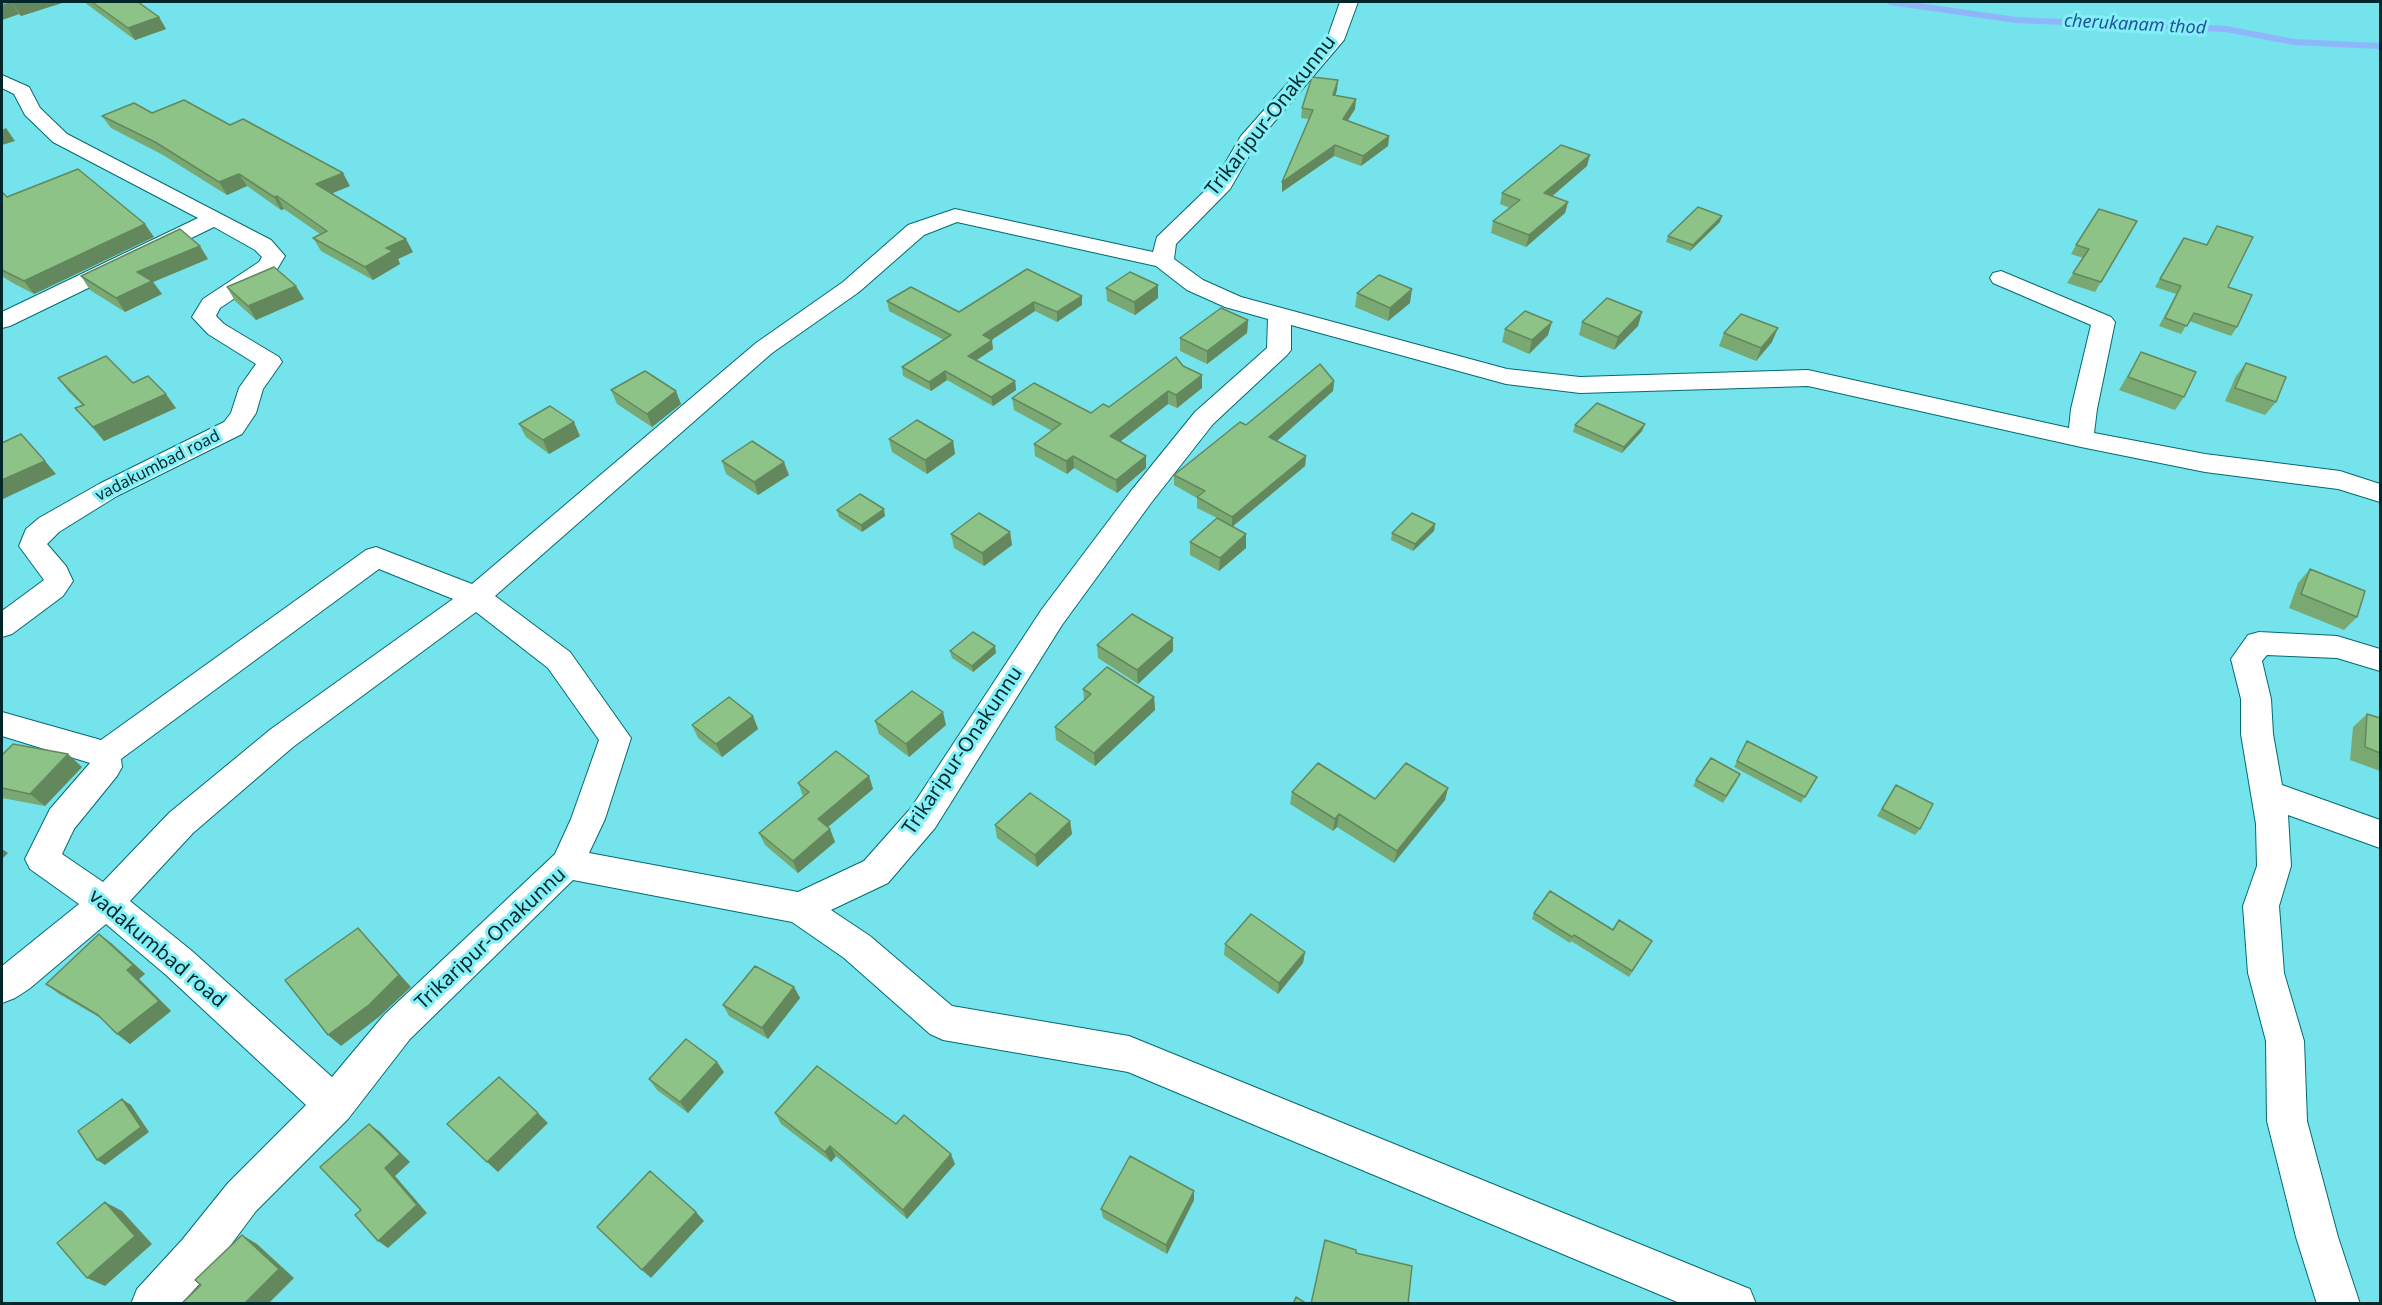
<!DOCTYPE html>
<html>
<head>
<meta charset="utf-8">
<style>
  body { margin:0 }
  #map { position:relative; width:2382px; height:1305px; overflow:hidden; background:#75e3eb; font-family:"Noto Sans",sans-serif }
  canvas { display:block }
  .frame { position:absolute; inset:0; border:3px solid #02272a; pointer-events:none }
</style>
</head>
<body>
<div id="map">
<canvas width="2382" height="1305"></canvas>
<div class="frame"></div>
</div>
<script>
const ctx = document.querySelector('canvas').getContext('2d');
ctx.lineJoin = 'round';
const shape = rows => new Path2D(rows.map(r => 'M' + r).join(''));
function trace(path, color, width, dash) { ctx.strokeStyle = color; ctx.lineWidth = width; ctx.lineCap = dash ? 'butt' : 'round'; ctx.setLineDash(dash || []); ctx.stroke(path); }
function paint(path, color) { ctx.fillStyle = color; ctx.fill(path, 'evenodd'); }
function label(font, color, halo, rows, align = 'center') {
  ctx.font = font + ' "Noto Sans",sans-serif'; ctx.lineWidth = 6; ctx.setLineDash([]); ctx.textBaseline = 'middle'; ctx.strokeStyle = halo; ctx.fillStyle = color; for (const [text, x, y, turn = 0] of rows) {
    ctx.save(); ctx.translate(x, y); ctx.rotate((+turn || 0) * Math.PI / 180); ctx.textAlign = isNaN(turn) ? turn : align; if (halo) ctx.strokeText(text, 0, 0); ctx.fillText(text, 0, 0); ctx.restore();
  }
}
const stream = shape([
  [1890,2,2016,20,2226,29,2294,42,2380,46]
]);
const minor = shape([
  [1340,2,1358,2,1344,40,1257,142,1230,189,1176,244,1174,259,1203,280,1241,297,1507,369,1580,377,1808,370,2069,428,2071,409,2091,325,1993,283,1990,278,1993,273,2001,271,2111,317,2115,322,2097,409,2094,433,2205,454,2340,471,2380,484,2380,502,2338,489,2205,472,2081,447,1808,386,1580,393,1506,384,1291,325,1291,350,1287,355,1213,424,1151,503,1062,625,935,828,888,883,831,910,870,936,952,1006,1129,1036,1750,1289,1756,1304,1682,1304,1128,1072,943,1040,930,1034,844,958,792,922,573,880,410,1039,348,1119,256,1211,212,1270,181,1304,131,1304,137,1289,182,1240,228,1183,306,1105,166,975,106,924,29,989,15,998,2,1003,2,966,79,904,30,869,25,859,50,809,90,763,2,736,2,712,101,740,366,550,376,547,472,584,756,343,843,282,908,225,955,209,1153,252,1157,237,1214,182,1241,136,1327,39,1340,2],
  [957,222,1156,266,1187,290,1225,307,1268,319,1267,348,1195,412,1131,491,1042,609,911,808,864,861,798,892,589,853,605,819,631,738,570,652,495,596,772,353,859,292,924,235,957,222],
  [379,569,453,599,271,729,169,813,103,882,62,854,74,829,117,776,122,767,121,759,379,569],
  [476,612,548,668,599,740,571,819,555,854,384,1015,332,1077,192,951,130,901,193,833,293,747,476,612],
  [2,75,29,87,40,108,67,134,271,240,285,256,276,271,220,308,216,316,224,324,279,357,282,362,263,389,256,413,242,434,117,496,59,532,47,544,66,566,73,581,63,596,12,634,2,637,2,611,44,580,19,546,26,529,39,518,99,484,224,422,231,413,239,388,256,364,208,334,192,317,203,299,259,262,262,257,255,250,214,227,10,326,2,328,2,312,198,218,53,142,25,115,14,94,2,88,2,75],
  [2259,632,2337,636,2380,649,2380,671,2337,658,2267,655,2262,661,2271,699,2273,734,2282,785,2380,820,2380,848,2288,815,2291,866,2279,906,2284,973,2304,1041,2307,1121,2338,1237,2360,1304,2317,1304,2296,1237,2267,1121,2266,1041,2248,973,2243,906,2257,866,2256,824,2241,734,2241,699,2231,659,2248,635,2259,632]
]);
const wall = shape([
  [2,2,65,2,21,16,19,14,2,20],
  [84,2,138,2,159,17,166,29,135,40],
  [1337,90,1335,95,1355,109,1347,121,1389,136,1388,146,1361,166,1334,156,1282,192,1282,182,1309,119,1301,118,1302,108],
  [152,113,230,125,350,186,332,193,413,252,398,259,400,264,373,280,321,251,313,238,320,234,284,209,281,210,247,186,227,195,163,155,111,128,102,116],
  [1587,166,1552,196,1568,202,1565,213,1526,247,1491,233,1493,221,1510,208,1500,204,1502,193],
  [2,192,7,197,154,237,34,294,11,282,2,276],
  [2137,221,2095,292,2067,283,2083,258,2071,254,2076,245],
  [1720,222,1690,251,1666,242,1668,236],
  [2217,226,2228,287,2237,327,2231,336,2189,321,2181,334,2159,326,2176,294,2155,287,2179,246,2184,238,2206,245],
  [208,259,153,282,162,294,125,312,90,290,81,276],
  [1158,285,1158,298,1135,315,1107,301,1106,288],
  [227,287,304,299,256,320,235,301],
  [1357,293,1410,303,1388,321,1355,307],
  [1082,296,1082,305,1057,322,1035,311,991,340,993,349,977,360,1015,381,1016,390,993,406,947,380,931,391,903,376,902,367,944,340,889,311,887,301,959,312],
  [1642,312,1638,326,1614,350,1579,335,1582,322],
  [1248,320,1247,333,1207,364,1180,351,1180,338],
  [1505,329,1548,335,1529,354,1502,342],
  [1724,333,1772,342,1756,361,1719,346],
  [2141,352,2184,397,2175,410,2119,390,2133,366],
  [2246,363,2276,402,2265,415,2225,401,2236,376],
  [1183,366,1202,388,1177,408,1168,404,1120,441,1146,456,1146,468,1117,493,1074,468,1067,474,1035,456,1034,444,1052,431,1014,410,1012,398,1091,413,1109,407],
  [58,378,133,383,176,408,104,441,75,408,82,405,68,391],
  [1334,381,1333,391,1277,441,1306,456,1305,466,1233,526,1246,548,1219,571,1190,555,1190,542,1217,518,1197,508,1197,498,1174,485,1174,475,1246,425],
  [611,390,681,404,652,427,617,404],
  [519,424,580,436,549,454,526,437],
  [1645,424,1642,431,1622,453,1573,432,1575,425],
  [889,439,953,441,955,454,927,474,892,452],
  [722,461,789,475,758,495,726,474],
  [837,510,885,516,862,532,839,517],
  [1435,524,1434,531,1413,551,1391,540,1392,533],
  [1010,532,1012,545,984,566,954,548,951,534],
  [2310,569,2357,617,2344,630,2289,608,2298,583],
  [1097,645,1173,651,1138,684,1098,658],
  [950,651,996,653,973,672,952,658],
  [1083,689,1154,697,1155,710,1095,766,1056,740,1055,727,1084,700],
  [2367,714,2380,718,2380,771,2350,760,2353,727],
  [753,716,758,729,722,757,698,738,692,725],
  [875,721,946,725,909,757,879,734],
  [1747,741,1817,777,1801,803,1734,767],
  [2,755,82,767,45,806,2,798],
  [869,776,873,789,828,827,830,829,835,842,798,873,765,845,759,833,803,796,798,783],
  [1696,780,1737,781,1723,803,1693,786],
  [1896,785,1920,829,1915,835,1877,816],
  [1448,788,1445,800,1394,863,1337,827,1333,831,1290,804,1292,792,1375,799],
  [1070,821,1072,834,1037,867,997,838,995,825],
  [1534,913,1613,930,1652,941,1629,977,1571,941,1570,943,1532,919],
  [99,934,111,943,145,974,139,979,171,1011,130,1044,117,1034,102,1019,59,994,46,984],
  [1225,944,1305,952,1303,963,1278,994,1224,955],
  [794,987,800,998,768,1039,729,1016,723,1005],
  [724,1072,688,1113,657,1090,649,1079],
  [775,1113,896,1124,955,1164,907,1219,836,1156,831,1162,781,1124],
  [1194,1200,1167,1254,1103,1218,1101,1209]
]);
const shadedWall = shape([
  [11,2,19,14,2,20,2,6],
  [21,2,65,2,21,16,13,4],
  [159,17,166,29,135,40,128,28],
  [1338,80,1337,90,1332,105,1333,95],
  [1356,99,1355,109,1342,130,1343,119],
  [6,128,15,141,2,145,2,130],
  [1389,136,1388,146,1361,166,1363,156],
  [1335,145,1334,156,1282,192,1282,182],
  [1590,155,1587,166,1542,205,1544,193],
  [343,173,350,186,323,197,316,184],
  [239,174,247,186,227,195,219,182],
  [277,196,284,209,281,210,274,197],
  [1568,202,1565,213,1526,247,1529,235],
  [1722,216,1720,222,1690,251,1693,245],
  [145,224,154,237,34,294,24,281],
  [406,239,413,252,398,259,400,264,373,280,365,267,386,248],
  [200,246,208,259,153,282,162,294,125,312,116,298,137,272],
  [1158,285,1158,298,1135,315,1134,302],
  [296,286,304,299,256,320,248,306],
  [1412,289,1410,303,1388,321,1390,308],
  [1082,296,1082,305,1057,322,1057,312],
  [1034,302,1035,311,984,345,983,335],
  [1642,312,1638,326,1614,350,1618,337],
  [1248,320,1247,333,1207,364,1207,351],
  [1552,322,1548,335,1529,354,1532,340],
  [1778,328,1772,342,1756,361,1761,348],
  [992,340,993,349,969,365,968,356],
  [945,371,947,380,931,391,929,382],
  [1202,375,1202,388,1177,408,1176,395],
  [1015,381,1016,390,993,406,991,397],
  [1334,381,1333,391,1269,448,1269,437],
  [676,391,681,404,652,427,647,414],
  [1168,391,1168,404,1111,449,1110,436],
  [166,394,176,408,104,441,93,427],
  [574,422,580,436,549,454,543,440],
  [1645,424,1642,431,1622,453,1624,447],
  [953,441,955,454,927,474,925,460],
  [1073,456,1074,468,1067,474,1066,461],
  [1146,456,1146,468,1117,493,1116,480],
  [1306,456,1305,466,1232,527,1232,517],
  [45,461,56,474,3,499,2,498,2,480],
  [784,462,789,475,758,495,754,482],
  [884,509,885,516,862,532,861,525],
  [1435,524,1434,531,1413,551,1415,544],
  [1010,532,1012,545,984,566,982,553],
  [1246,534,1246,548,1219,571,1220,558],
  [1173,638,1173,651,1138,684,1137,670],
  [995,646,996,653,973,672,972,666],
  [1154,697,1155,710,1095,766,1094,753],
  [943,712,946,725,909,757,906,744],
  [753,716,758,729,722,757,716,744],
  [68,754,82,767,45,806,30,794],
  [869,776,873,789,822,832,818,819],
  [1448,788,1445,800,1394,863,1397,851],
  [1339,814,1337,827,1333,831,1335,819],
  [1070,821,1072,834,1037,867,1035,855],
  [830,829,835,842,798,873,793,861],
  [2,849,8,853,2,859],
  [358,928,411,987,380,1016,341,1046,328,1035],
  [99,934,111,943,145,974,139,979,171,1011,130,1044,117,1034,127,970],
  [1305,952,1303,963,1278,994,1279,983],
  [794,987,800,998,768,1039,762,1028],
  [717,1062,724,1072,688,1113,680,1102],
  [122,1099,131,1105,149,1132,105,1165,97,1160],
  [538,1113,548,1123,498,1172,487,1162],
  [369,1124,380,1132,410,1162,395,1176,427,1213,388,1248,378,1241,385,1168],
  [830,1146,836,1156,831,1162,825,1152],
  [951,1154,955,1164,907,1219,903,1210],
  [1194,1191,1194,1200,1167,1254,1166,1245],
  [105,1202,122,1211,152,1244,105,1286,87,1278],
  [696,1212,704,1221,651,1278,642,1270],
  [242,1235,257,1244,294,1278,268,1304,244,1304]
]);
const building = shape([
  [2,2,21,2,13,4,11,2,2,6,2,2],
  [92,2,138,2,159,17,128,28,92,2],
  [1312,77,1338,80,1333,95,1356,99,1343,119,1389,136,1363,156,1335,145,1282,182,1313,110,1302,108,1312,77],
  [184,100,230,125,243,119,343,173,316,184,406,239,386,248,393,251,365,267,313,238,327,231,277,196,274,197,239,174,219,182,155,142,102,116,134,103,152,113,184,100],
  [1561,145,1590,155,1544,193,1568,202,1529,235,1493,221,1520,200,1502,193,1561,145],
  [78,169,145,224,24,281,2,270,2,192,7,197,78,169],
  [1698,207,1722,216,1693,245,1668,236,1698,207],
  [2099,209,2137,221,2101,282,2073,273,2089,249,2076,245,2099,209],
  [2217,226,2253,237,2228,287,2252,295,2237,327,2194,313,2187,326,2165,318,2181,286,2160,279,2184,238,2207,245,2217,226],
  [180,229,200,246,137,272,152,281,116,298,81,276,180,229],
  [274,267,296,286,248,306,227,287,274,267],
  [1027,269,1082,296,1057,312,1034,302,983,335,992,340,968,356,1015,381,991,397,945,371,929,382,902,367,951,335,887,301,911,287,959,312,1027,269],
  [1130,272,1158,285,1134,302,1106,288,1130,272],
  [1379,275,1412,289,1390,308,1357,293,1379,275],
  [1607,298,1642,312,1618,337,1582,322,1607,298],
  [1221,308,1248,320,1207,351,1180,338,1221,308],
  [1525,311,1552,322,1532,340,1505,329,1525,311],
  [1741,314,1778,328,1761,348,1724,333,1741,314],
  [2141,352,2196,372,2184,397,2128,377,2141,352],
  [106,356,133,383,148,376,166,394,93,427,75,408,84,405,58,378,106,356],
  [1176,357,1183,366,1202,375,1176,395,1168,391,1110,436,1146,456,1116,480,1073,456,1066,461,1034,444,1061,424,1012,398,1034,383,1091,413,1103,404,1109,407,1176,357],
  [2246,363,2286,377,2276,402,2235,388,2246,363],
  [1320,364,1334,381,1269,437,1306,456,1232,517,1197,497,1205,491,1174,475,1240,422,1246,425,1320,364],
  [645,371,676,391,647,414,611,390,645,371],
  [1597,403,1645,424,1624,447,1575,425,1597,403],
  [550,406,574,422,543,440,519,424,550,406],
  [917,420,953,441,925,460,889,439,917,420],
  [21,434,45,461,2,480,2,443,21,434],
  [752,441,784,462,754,482,722,461,752,441],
  [860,494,884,509,861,525,837,510,860,494],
  [979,513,1010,532,982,553,951,534,979,513],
  [1412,513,1435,524,1415,544,1392,533,1412,513],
  [1217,518,1246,534,1220,558,1190,542,1217,518],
  [2310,569,2365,591,2357,617,2301,594,2310,569],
  [1132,614,1173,638,1137,670,1097,645,1132,614],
  [973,632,995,646,972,666,950,651,973,632],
  [1107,667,1154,697,1094,753,1055,727,1091,694,1083,689,1107,667],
  [912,691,943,712,906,744,875,721,912,691],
  [729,697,753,716,716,744,692,725,729,697],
  [2367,714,2380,718,2380,753,2365,747,2367,714],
  [1747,741,1817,777,1805,797,1737,761,1747,741],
  [13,744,68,754,30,794,2,788,2,755,13,744],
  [836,751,869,776,818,819,830,829,793,861,759,833,809,792,798,783,836,751],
  [1711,758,1740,774,1726,796,1696,780,1711,758],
  [1318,763,1375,799,1406,763,1448,788,1397,851,1339,814,1335,819,1292,792,1318,763],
  [1896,785,1933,804,1920,829,1882,809,1896,785],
  [1030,793,1070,821,1035,855,995,825,1030,793],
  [1550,891,1613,930,1619,920,1652,941,1632,971,1574,935,1572,937,1534,913,1550,891],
  [1251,914,1305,952,1279,983,1225,944,1251,914],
  [358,928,399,975,369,1005,328,1035,285,980,358,928],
  [99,934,133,965,127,970,159,1001,117,1034,98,1015,46,984,99,934],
  [755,966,794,987,762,1028,723,1005,755,966],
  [686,1039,717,1062,680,1102,649,1079,686,1039],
  [817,1066,896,1124,904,1115,951,1154,903,1210,830,1146,825,1152,775,1113,817,1066],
  [499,1077,538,1113,487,1162,447,1124,499,1077],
  [122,1099,141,1127,97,1160,78,1131,122,1099],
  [369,1124,400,1154,385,1168,417,1205,378,1241,355,1215,361,1210,320,1167,369,1124],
  [1130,1156,1194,1191,1166,1245,1101,1209,1130,1156],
  [650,1171,696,1212,642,1270,597,1227,650,1171],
  [105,1202,135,1236,87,1278,57,1243,105,1202],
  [242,1235,279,1269,244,1304,181,1304,201,1285,195,1280,242,1235],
  [1325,1240,1356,1250,1356,1253,1412,1266,1408,1304,1311,1304,1325,1240],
  [1296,1297,1307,1304,1293,1304,1296,1297]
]);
const farStreetnames = [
  ["vadakumbad road",158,466,-27]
];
const farWaternames = [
  ["cherukanam thod",2135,25,3]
];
const streetNames = [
  ["Trikaripur-Onakunnu",1271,116,-52],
  ["Trikaripur-Onakunnu",963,751,-56],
  ["Trikaripur-Onakunnu",491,939,-43],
  ["vadakumbad road",157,949,40]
];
trace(stream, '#8fb6fa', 6);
trace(minor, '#026b71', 2);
paint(minor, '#fff');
paint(wall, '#79a873');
paint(shadedWall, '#63885e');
paint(building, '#8dc386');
trace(building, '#63885e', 1.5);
label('16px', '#02272a', '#83f0f8', farStreetnames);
label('italic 18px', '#2651a0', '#83f0f8', farWaternames);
label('20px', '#02272a', '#83f0f8', streetNames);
</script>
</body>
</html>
